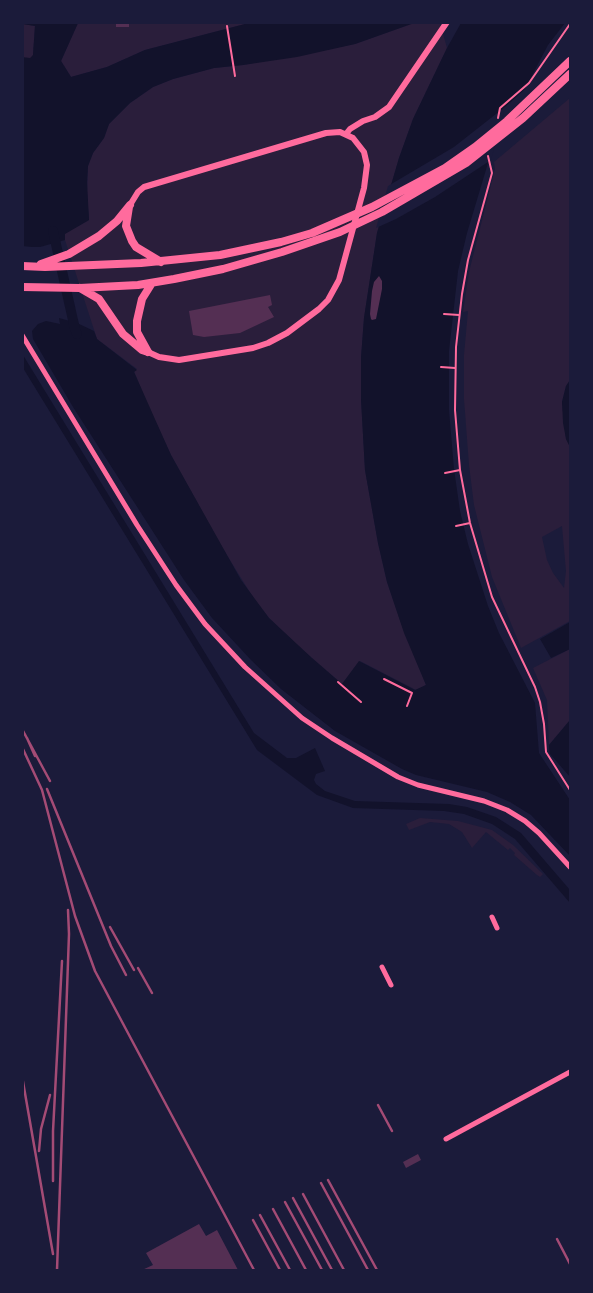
<!DOCTYPE html>
<html>
<head>
<meta charset="utf-8">
<style>
  body { margin:0 }
  #map { position:relative; width:593px; height:1293px; overflow:hidden; background:#1b1b3a; font-family:"Sofia Sans Condensed",sans-serif }
  canvas { display:block }
  .frame { position:absolute; inset:0; border:24px solid #1b1b3a; pointer-events:none }
</style>
</head>
<body>
<div id="map">
<canvas width="593" height="1293"></canvas>
<div class="frame"></div>
</div>
<script>
const ctx = document.querySelector('canvas').getContext('2d');
ctx.lineJoin = 'round';
function paint(path, color) { ctx.fillStyle = color; ctx.fill(path, 'evenodd'); }
const shape = rows => new Path2D(rows.map(r => 'M' + r).join(''));
function trace(path, color, width, dash) { ctx.strokeStyle = color; ctx.lineWidth = width; ctx.lineCap = dash ? 'butt' : 'round'; ctx.setLineDash(dash || []); ctx.stroke(path); }
const green = shape([
  [78,23,249,23,145,50,107,67,71,77,61,61],
  [414,23,440,23,447,48,413,119,399,158,377,233,364,318,361,358,361,399,365,470,378,543,387,582,400,620,426,685,416,690,360,661,342,684,298,646,269,618,254,599,220,544,171,455,148,406,134,371,137,369,97,339,65,240,64,234,89,220,87,194,88,166,93,153,104,138,109,124,130,103,153,87,173,79,214,68,243,65,355,44],
  [23,24,35,26,33,55,23,86],
  [570,98,570,380,566,386,562,402,566,439,570,447,570,621,521,648,492,577,474,505,469,465,464,399,464,355,468,311,463,312,469,272,495,169,494,162],
  [562,526,566,571,564,588,553,573,547,560,542,537],
  [570,649,570,720,549,745,547,700,533,668],
  [420,818,458,821,492,830,513,845,543,874,540,877,537,875,514,855,515,853,510,848,508,850,486,832,472,848,462,832,449,824,430,822,409,830,406,824]
]);
const water = shape([
  [22,23,78,23,61,61,71,77,107,67,145,50,249,23,414,23,355,44,297,57,243,65,214,68,173,79,153,87,130,103,109,124,104,138,93,153,88,166,87,182,89,220,65,234,65,240,40,247,32,247,22,246,22,57,30,58,33,55,35,26,23,24],
  [461,23,565,23,548,45,525,89,502,110,491,153,467,233,458,271,449,351,449,410,454,469,460,511,468,544,488,606,499,633,535,703,539,753,570,800,570,856,531,815,510,802,487,792,416,775,402,769,335,731,281,689,251,660,212,618,184,580,73,407,33,339,32,331,38,324,46,321,60,324,59,318,77,323,94,331,97,339,137,370,134,372,171,455,241,580,269,618,312,658,342,684,359,661,415,690,426,685,404,633,387,582,378,543,365,470,361,399,361,358,364,318,377,233,399,158,413,119,447,48],
  [23,355,254,733,287,758,296,758,315,748,325,771,316,774,314,780,316,784,325,791,355,801,449,804,467,807,496,817,521,833,570,890,570,903,515,839,492,824,464,814,444,811,353,808,317,795,257,750,23,368],
  [570,380,570,447,566,439,563,423,562,402,566,386],
  [570,622,570,649,551,658,540,639],
  [570,720,569,751,570,777,550,754,549,748,549,745]
]);
const pier = shape([
  [510,103,511,104,504,111,491,160,435,197,396,219,376,228,388,186,454,147]
]);
const canal = shape([
  [53,231,75,329,77,334]
]);
const building = shape([
  [116,22,129,22,129,27,116,27],
  [379,276,382,281,382,289,376,319,372,320,371,319,370,314,372,291,374,282],
  [270,295,272,305,268,307,274,317,240,333,204,337,193,335,189,311],
  [418,1154,421,1160,406,1168,403,1162],
  [199,1224,206,1236,217,1230,238,1270,142,1270,153,1265,146,1253]
]);
const path = shape([
  [227,26,235,76],
  [498,118,500,108,529,83,570,24],
  [488,156,492,173,468,260,462,294,456,347,455,410,460,470,470,523,492,597,535,687,540,702,544,724,546,752,570,790],
  [444,314,459,315],
  [441,367,455,368],
  [445,473,460,470],
  [456,526,470,523],
  [384,679,412,693,407,706],
  [338,682,361,702]
]);
const minor = shape([
  [22,335,137,525,176,585,205,624,245,667,302,718,332,738,398,777,418,785,484,801,507,810,525,821,539,833,570,867],
  [492,917,497,928],
  [382,967,391,985],
  [446,1139,570,1072]
]);
const tertiary = shape([
  [346,134,350,129,363,121,375,117,389,107,447,22],
  [130,205,138,192,144,187,326,133,340,132,353,138,364,152,367,165,364,188,339,280,328,300,319,309,287,333,268,343,253,348,179,360,159,357,148,352]
]);
const primary = shape([
  [129,207,126,226,132,241,136,247,161,262],
  [41,264,69,254,99,236,117,221,130,205],
  [22,266,45,267,141,263,220,255,281,242,312,233,372,207,445,168,475,147,507,121,570,61],
  [22,287,80,288,138,285,174,279,223,269,282,252,340,232,382,212,466,163,523,118,570,74],
  [80,288,99,299,123,334,142,350,148,352],
  [148,352,137,332,137,321,142,299,152,283]
]);
const rail = shape([
  [22,729,50,781],
  [27,738,35,756],
  [22,747,42,790,75,916,95,971,254,1270],
  [47,789,111,946,126,975],
  [110,927,134,970],
  [138,968,152,993],
  [22,1076,53,1254],
  [378,1105,392,1131],
  [39,1151,41,1129,50,1095],
  [328,1180,377,1270],
  [53,1181,53,1131,62,961],
  [321,1183,368,1270],
  [303,1194,344,1270],
  [293,1198,332,1270],
  [285,1202,322,1270],
  [273,1209,306,1270],
  [260,1215,290,1270],
  [253,1220,280,1270],
  [557,1239,570,1264],
  [57,1270,69,934,68,910]
]);
paint(green, '#2a1e3b');
paint(water, '#12122b');
paint(pier, '#1b1b3a');
trace(canal, '#12122b', 10);
paint(building, '#542f53');
trace(path, '#ff6b9d', 2);
trace(minor, '#ff6b9d', 5);
trace(tertiary, '#ff6b9d', 6);
trace(primary, '#ff6b9d', 8);
trace(rail, '#a44b75', 2.5);
</script>
</body>
</html>
